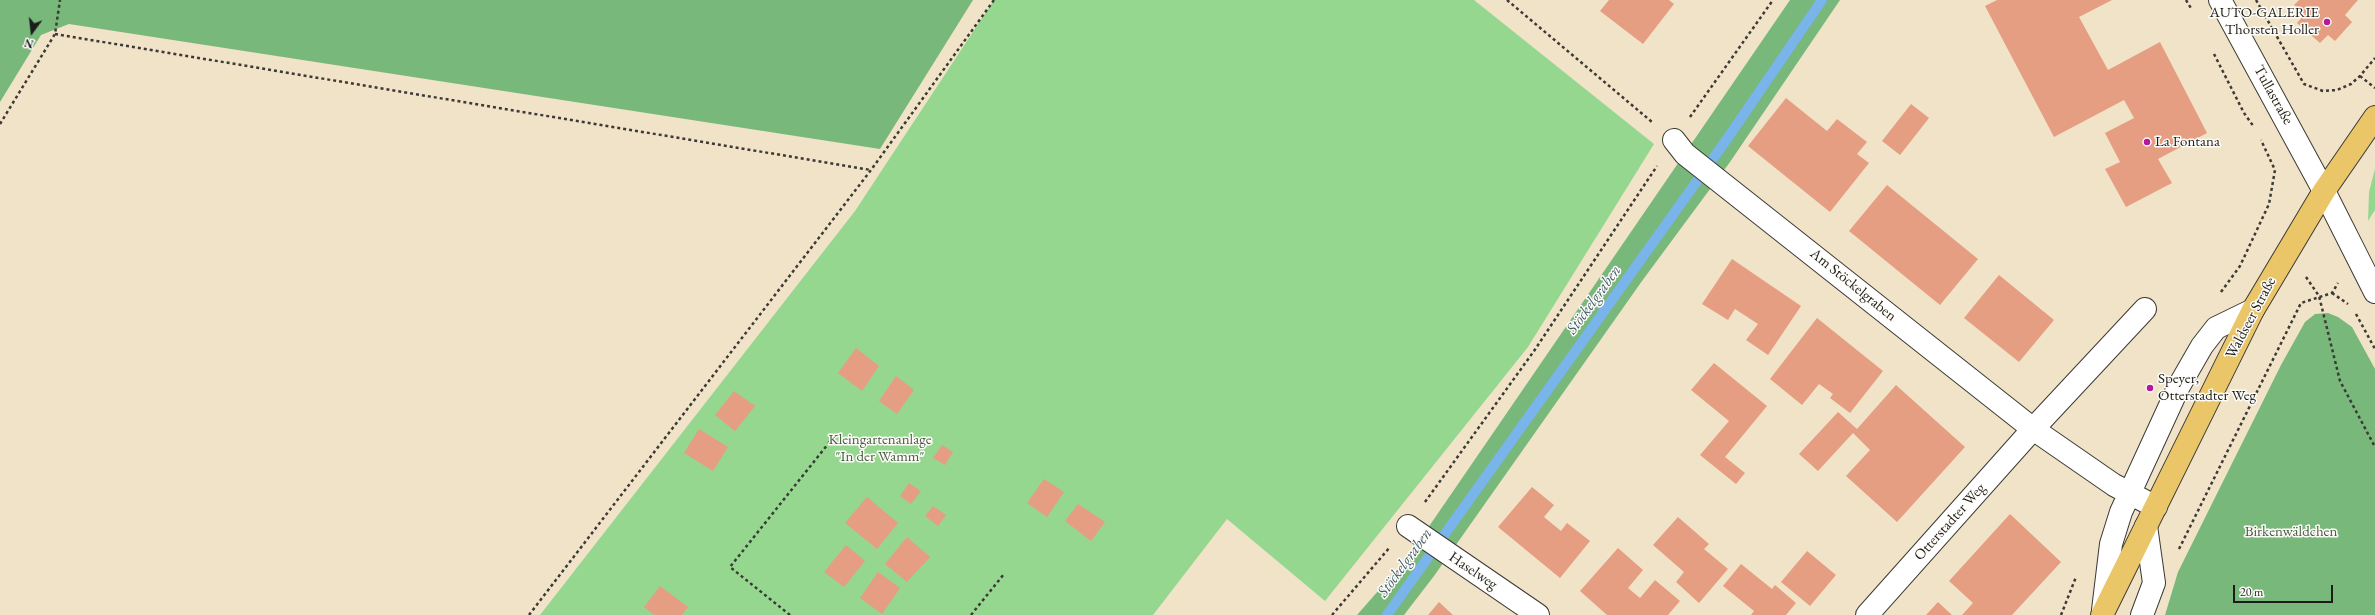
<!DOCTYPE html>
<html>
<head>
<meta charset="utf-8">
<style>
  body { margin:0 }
  #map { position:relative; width:2375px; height:615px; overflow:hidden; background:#f1e3c7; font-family:"EB Garamond",serif }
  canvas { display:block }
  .north { position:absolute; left:12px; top:12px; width:40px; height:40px; -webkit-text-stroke:3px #fdfcf7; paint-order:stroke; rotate:195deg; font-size:11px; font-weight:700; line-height:16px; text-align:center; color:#1c1c1c }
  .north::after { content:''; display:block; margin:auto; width:14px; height:18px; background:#1c1c1c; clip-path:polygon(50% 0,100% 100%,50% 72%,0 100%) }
  .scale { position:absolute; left:2233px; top:585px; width:100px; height:18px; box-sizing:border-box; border:2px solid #1c1c1c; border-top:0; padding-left:5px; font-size:12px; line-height:14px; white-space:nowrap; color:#1c1c1c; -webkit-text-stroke:3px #fdfcf7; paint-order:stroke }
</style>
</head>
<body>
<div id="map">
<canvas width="2375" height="615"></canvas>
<div class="north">N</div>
<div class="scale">20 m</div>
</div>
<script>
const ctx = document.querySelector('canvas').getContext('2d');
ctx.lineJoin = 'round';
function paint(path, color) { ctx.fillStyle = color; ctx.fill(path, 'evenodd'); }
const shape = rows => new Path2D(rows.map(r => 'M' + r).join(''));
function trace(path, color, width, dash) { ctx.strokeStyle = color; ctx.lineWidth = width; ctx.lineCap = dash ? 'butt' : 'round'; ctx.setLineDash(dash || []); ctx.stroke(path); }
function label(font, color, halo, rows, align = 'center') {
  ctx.font = font + ' "EB Garamond",serif'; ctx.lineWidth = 3; ctx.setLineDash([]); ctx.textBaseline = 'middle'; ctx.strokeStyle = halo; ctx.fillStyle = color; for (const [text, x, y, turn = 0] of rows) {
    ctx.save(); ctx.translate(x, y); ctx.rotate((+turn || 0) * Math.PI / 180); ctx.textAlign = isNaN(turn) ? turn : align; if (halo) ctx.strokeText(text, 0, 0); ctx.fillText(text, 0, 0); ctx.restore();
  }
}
const green = shape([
  [994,0,1474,0,1654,144,1528,347,1325,601,1227,519,1153,615,540,615,855,211],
  [2375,169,2375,210,2368,221,2369,192]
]);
const forest = shape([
  [0,0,973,0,880,149,69,24,41,35,0,102],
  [1790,0,1840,0,1730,162,1642,281,1434,576,1404,615,1357,615,1408,557],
  [2328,313,2338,317,2352,327,2375,369,2375,615,2165,615,2178,572,2281,365,2305,322,2315,314]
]);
const stream = shape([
  [1387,615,1727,139,1822,0]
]);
const building = shape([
  [1609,0,1669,0,1674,4,1643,44,1600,11],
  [1997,0,2112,0,2079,17,2108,70,2160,42,2207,133,2158,159,2172,183,2126,207,2105,169,2120,162,2105,133,2134,118,2124,100,2054,137,1985,6],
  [2299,0,2358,0,2345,15,2352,22,2335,41,2328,35,2320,43,2297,23,2305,14,2294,5],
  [1786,98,1827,131,1837,119,1867,142,1857,154,1869,163,1830,212,1748,146],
  [1911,104,1929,118,1900,155,1882,141],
  [1887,185,1978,259,1940,305,1849,231],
  [1732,259,1801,306,1768,355,1746,340,1758,324,1735,309,1728,320,1702,304],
  [1999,275,2054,320,2019,362,1964,318],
  [1817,318,1883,371,1850,413,1830,398,1833,394,1819,384,1802,405,1770,379],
  [856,348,879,366,862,391,838,373],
  [1714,363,1767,406,1725,457,1745,473,1736,484,1700,455,1729,421,1691,390],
  [896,376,914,390,897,414,879,401],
  [1896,385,1965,447,1897,522,1846,476,1870,450,1853,433,1818,471,1799,454,1838,412,1857,429],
  [734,391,755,406,735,431,715,415],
  [699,429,728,447,713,471,684,453],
  [942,445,953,452,945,465,933,458],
  [1044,479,1064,492,1047,517,1027,503],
  [909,483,921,491,911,504,900,496],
  [1532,487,1554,505,1544,517,1561,531,1567,523,1590,541,1560,578,1498,527],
  [867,497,898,523,877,549,845,523],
  [1078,504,1105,522,1091,541,1065,521],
  [933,506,946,515,938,526,925,516],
  [2010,514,2061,562,2012,615,1962,615,1973,603,1949,581],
  [1678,517,1709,544,1704,549,1728,569,1699,603,1676,582,1684,572,1653,545],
  [907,537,930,557,907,582,885,564],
  [846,545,865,561,844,587,824,572],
  [1618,548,1643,570,1628,588,1640,598,1655,580,1680,601,1668,615,1607,615,1580,591],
  [1807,551,1836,575,1810,606,1781,582],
  [1741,564,1772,589,1775,585,1796,603,1786,615,1751,615,1754,611,1723,586],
  [878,572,900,588,882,614,860,598],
  [660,586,688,607,682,615,654,615,644,607],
  [1439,602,1453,615,1428,615],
  [1938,602,1952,615,1926,615]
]);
const path = shape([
  [1507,0,1652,122],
  [2186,0,2192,10],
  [2256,0,2304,84,2323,91,2337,90,2351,84,2360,76,2375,58],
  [55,34,871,170],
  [2214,54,2244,113,2254,127],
  [2360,76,2375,88],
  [1690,117,1773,0],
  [0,124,55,34,60,0],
  [2306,277,2319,296,2340,381,2375,447],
  [2221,292,2240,266,2269,204,2275,170,2261,140],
  [2332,293,2348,304],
  [2356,314,2375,349],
  [1425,502,1534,351,1657,166],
  [2179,549,2301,303,2332,293,2338,283],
  [529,615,871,170,994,0],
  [790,615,730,567,832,439],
  [971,615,1004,574],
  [1332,615,1390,547],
  [2061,615,2076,577]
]);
const minor = shape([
  [2220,0,2324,191,2375,292],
  [1674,140,1685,154,2033,429,2145,309],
  [1408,526,1538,615],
  [2103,610,2111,544,2121,512,2179,386,2202,346,2216,328,2253,310],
  [1867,615,2033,429,2114,485,2156,507],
  [2142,615,2154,583,2146,526]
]);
const major = shape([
  [2102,615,2253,310,2324,191,2375,117]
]);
const markers = [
  [2327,22,4,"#b5179e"],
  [2147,142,4,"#b5179e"],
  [2150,388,4,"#b5179e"]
];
const poiNames = [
  ["AUTO-GALERIE",2319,13,"right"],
  ["Thorsten Holler",2319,30,"right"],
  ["La Fontana",2155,142],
  ["Speyer,",2158,379],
  ["Otterstadter Weg",2158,396]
];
const streetNames = [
  ["Tullastraße",2273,95,61],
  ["Am Stöckelgraben",1853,285,39],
  ["Waldseer Straße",2251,318,-62],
  ["Otterstadter Weg",1950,522,-48],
  ["Haselweg",1473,571,34]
];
const parkNames = [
  ["Kleingartenanlage",880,440],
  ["\"In der Wamm\"",880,457],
  ["Birkenwäldchen",2291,532]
];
const waterNames = [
  ["Stöckelgraben",1594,300,-54],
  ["Stöckelgraben",1405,563,-54]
];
paint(green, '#95d78f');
paint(forest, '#78b87a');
trace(stream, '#79b4ea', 10);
paint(building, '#e59e82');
trace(minor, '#3c3a36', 24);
trace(major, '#3c3a36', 24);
trace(path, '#3c3a36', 2.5, [3, 3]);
trace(minor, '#fff', 22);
trace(major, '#eac669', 22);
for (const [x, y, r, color] of markers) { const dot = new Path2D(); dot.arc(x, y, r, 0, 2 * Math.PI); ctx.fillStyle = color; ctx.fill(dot); trace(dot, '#fdfcf7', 1.5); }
label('15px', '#1c1c1c', '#fdfcf7', poiNames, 'left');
label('15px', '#1c1c1c', '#fdfcf7', streetNames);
label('15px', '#465d44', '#fdfcf7', parkNames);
label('italic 16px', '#41596e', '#fdfcf7', waterNames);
</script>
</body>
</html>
